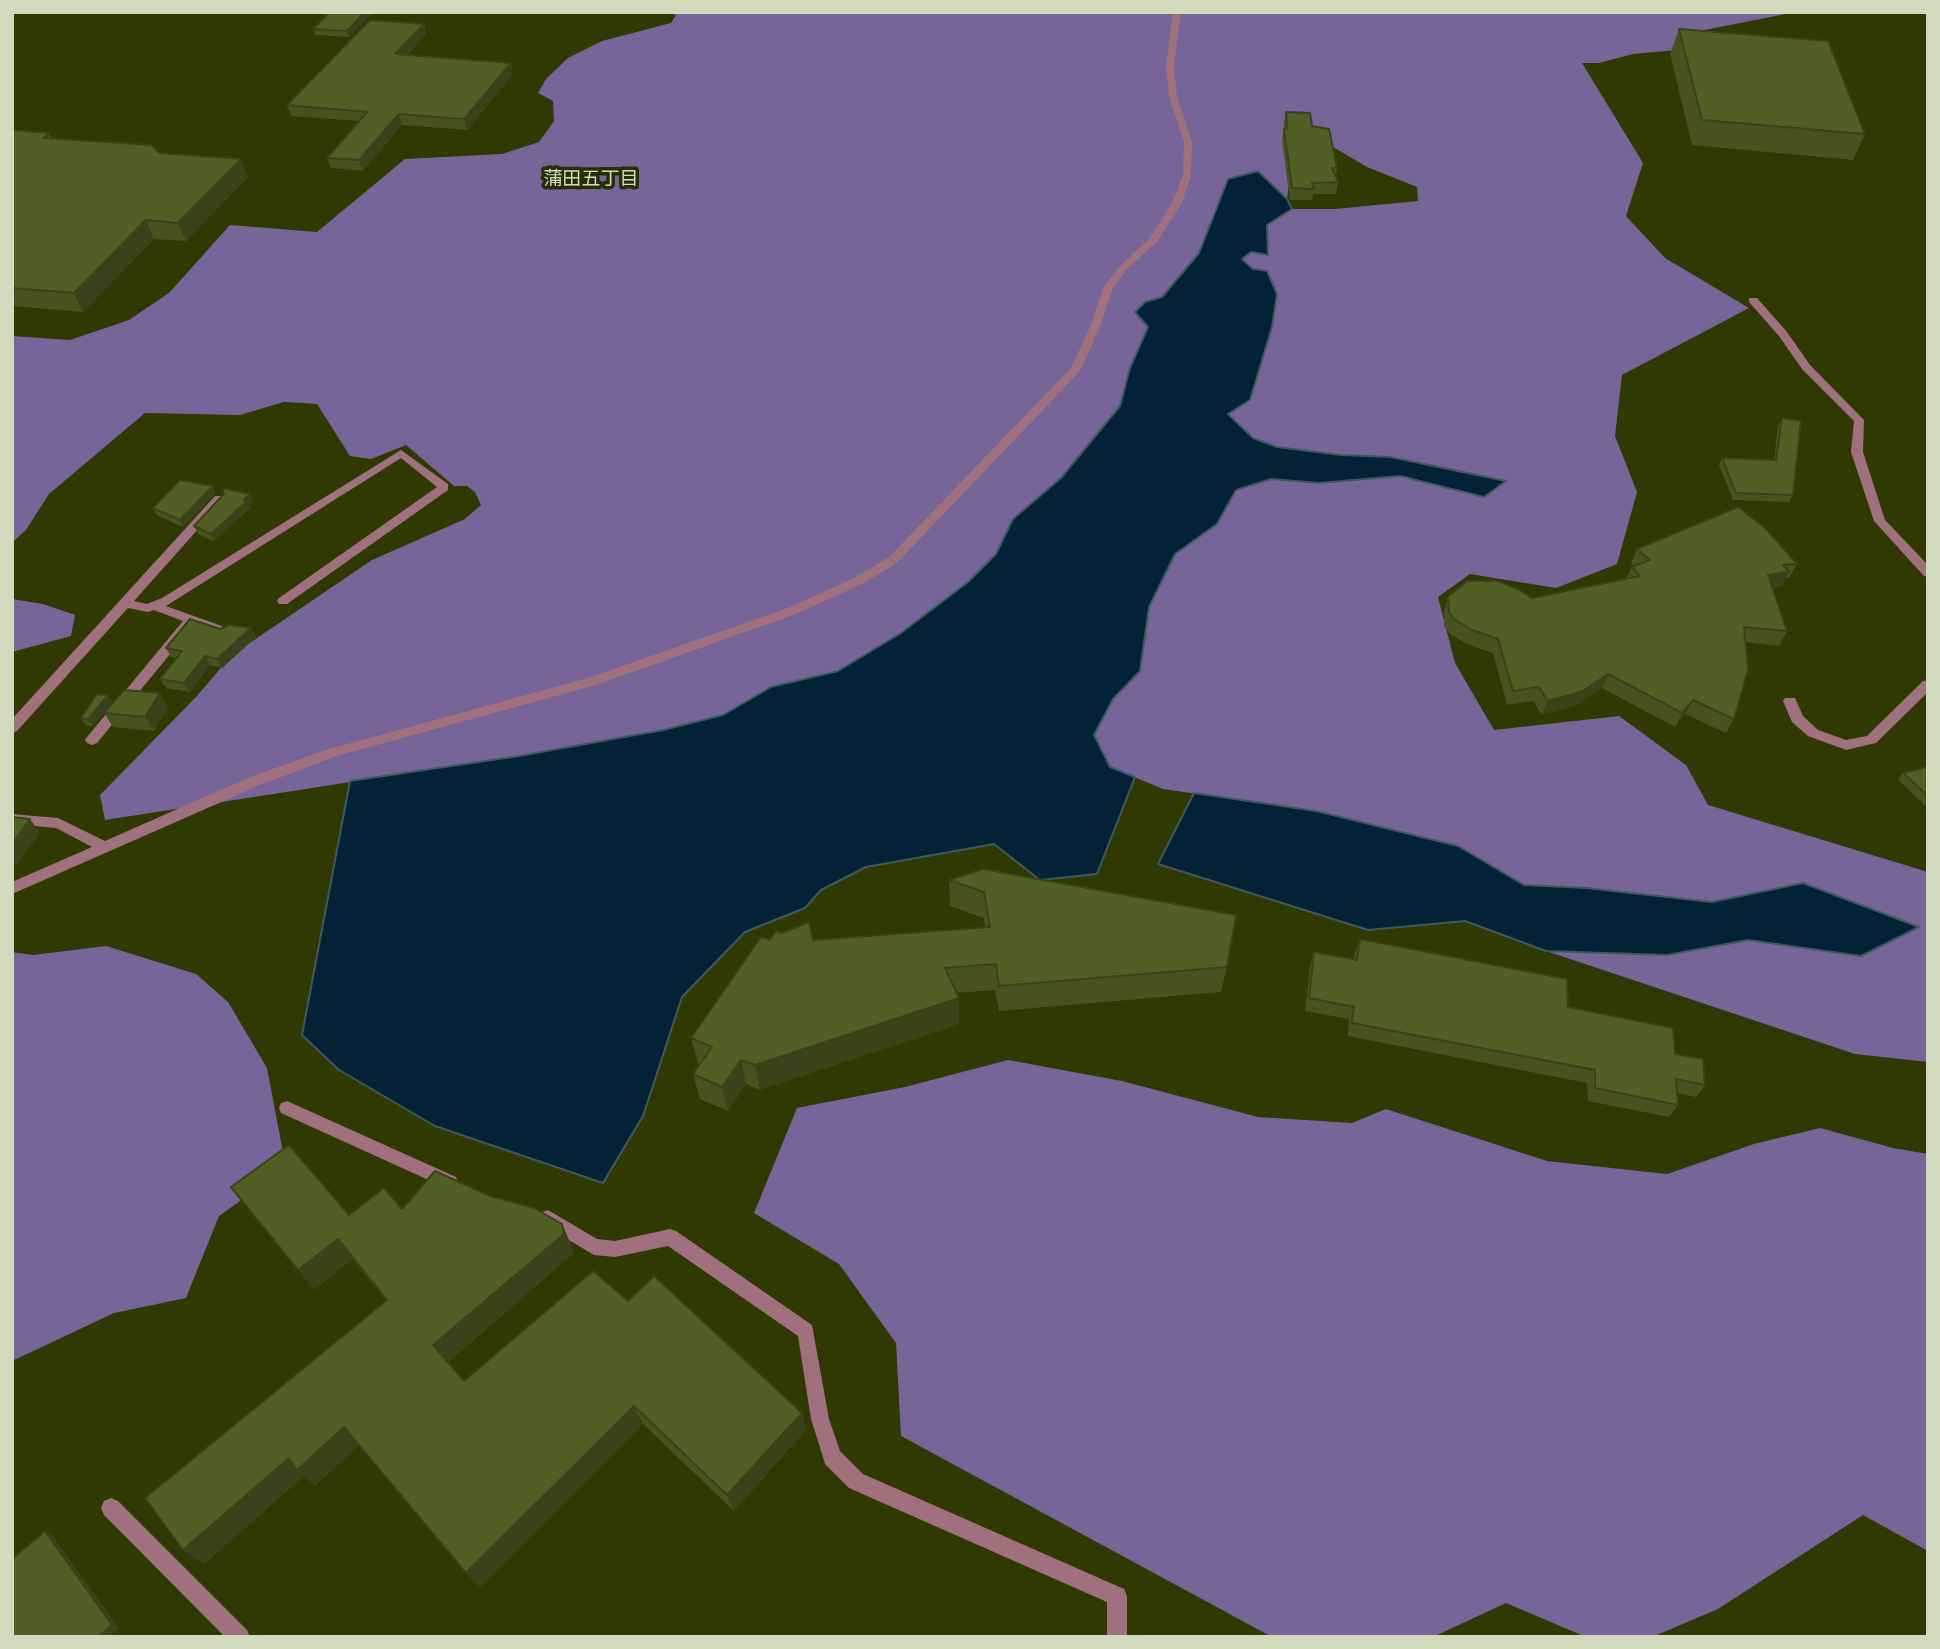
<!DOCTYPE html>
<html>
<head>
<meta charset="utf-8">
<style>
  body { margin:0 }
  #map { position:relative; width:1940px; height:1649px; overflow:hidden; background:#2f3901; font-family:Lato,sans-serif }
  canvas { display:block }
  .frame { position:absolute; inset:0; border:14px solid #d2dabe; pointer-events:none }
</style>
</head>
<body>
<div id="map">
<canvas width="1940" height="1649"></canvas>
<div class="frame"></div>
</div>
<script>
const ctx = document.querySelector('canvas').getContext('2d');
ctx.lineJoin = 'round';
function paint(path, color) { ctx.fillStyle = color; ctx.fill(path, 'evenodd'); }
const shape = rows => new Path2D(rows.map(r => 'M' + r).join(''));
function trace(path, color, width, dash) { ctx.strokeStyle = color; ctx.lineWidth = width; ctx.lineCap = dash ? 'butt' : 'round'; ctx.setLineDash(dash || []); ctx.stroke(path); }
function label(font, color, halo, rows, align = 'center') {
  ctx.font = font + ' Lato,"Noto Sans JP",sans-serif'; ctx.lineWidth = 7; ctx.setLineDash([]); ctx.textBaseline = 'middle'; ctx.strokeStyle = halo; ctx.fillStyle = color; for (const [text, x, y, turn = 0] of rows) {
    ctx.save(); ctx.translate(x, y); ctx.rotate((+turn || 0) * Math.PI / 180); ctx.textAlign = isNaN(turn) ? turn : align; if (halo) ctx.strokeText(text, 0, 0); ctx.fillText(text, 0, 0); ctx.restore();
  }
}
const forest = shape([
  [667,12,1796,12,1679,35,1678,50,1633,54,1599,63,1582,63,1643,163,1626,216,1665,258,1749,308,1622,375,1615,436,1637,492,1617,564,1556,588,1470,574,1438,597,1455,663,1494,730,1619,716,1686,765,1708,805,1928,872,1928,1062,1855,1054,1546,951,1667,955,1748,940,1861,956,1918,926,1803,883,1712,902,1586,888,1524,885,1457,846,1316,811,1163,789,1110,767,1094,735,1113,699,1140,671,1149,607,1175,554,1217,524,1236,489,1271,479,1319,483,1400,476,1484,497,1458,470,1390,457,1341,455,1277,447,1253,438,1228,413,1250,400,1272,327,1277,294,1267,272,1253,269,1241,259,1251,251,1267,225,1292,209,1335,209,1418,201,1417,187,1367,167,1333,147,1318,132,1283,122,1295,139,1287,199,1258,171,1228,179,1199,253,1162,297,1145,302,1148,327,1130,368,1120,406,1061,478,1013,519,996,554,968,582,901,633,838,671,771,687,723,715,663,730,519,756,105,820,100,795,196,697,232,655,372,560,465,519,481,505,475,492,467,486,454,486,406,445,371,459,350,456,317,404,284,402,240,415,145,413,49,494,26,530,12,543,12,336,70,340,129,320,169,293,230,225,317,232,405,159,502,154,539,142,554,121,553,101,538,93,546,79,568,58,602,41,671,23,676,15],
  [12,599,43,604,75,615,71,636,12,652],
  [106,946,196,974,228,1002,267,1068,286,1168,219,1216,186,1298,114,1313,12,1361,12,952,33,955],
  [1008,1060,1122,1081,1258,1117,1352,1123,1386,1109,1547,1161,1667,1174,1754,1144,1820,1128,1893,1148,1928,1154,1928,1551,1863,1515,1718,1609,1652,1637,1586,1637,1506,1603,1433,1637,1272,1637,901,1436,896,1343,839,1264,754,1213,797,1108,905,1087]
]);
const water = shape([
  [1258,171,1287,199,1292,209,1267,225,1268,255,1251,252,1242,259,1253,269,1267,271,1277,294,1272,327,1250,400,1228,414,1253,438,1277,447,1341,455,1390,457,1506,481,1484,497,1400,476,1319,483,1271,479,1236,490,1217,524,1175,554,1149,607,1140,671,1113,699,1094,735,1110,767,1135,777,1097,874,1040,880,994,844,866,867,821,890,805,908,745,932,682,997,643,1116,603,1183,435,1126,339,1070,302,1035,350,781,519,756,663,730,723,715,771,687,838,671,901,633,968,582,996,554,1013,519,1061,478,1120,406,1130,368,1148,327,1135,312,1145,302,1162,297,1199,253,1228,179,1258,171],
  [1194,793,1316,811,1458,846,1524,885,1586,888,1712,902,1803,883,1919,927,1861,956,1748,940,1667,955,1546,951,1465,921,1368,930,1158,864,1194,793]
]);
const minor = shape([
  [1173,12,1181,12,1174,66,1177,97,1192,142,1191,175,1182,203,1157,242,1127,269,1113,288,1100,327,1080,371,897,563,862,584,796,614,596,685,337,756,260,785,12,894,12,882,92,847,56,828,12,824,12,814,58,818,105,841,250,777,329,749,588,678,788,608,854,578,889,557,1071,368,1090,327,1103,288,1121,265,1150,238,1172,203,1183,175,1184,142,1169,97,1166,66,1173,12],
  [1749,298,1757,298,1787,332,1810,365,1864,420,1863,452,1885,520,1928,565,1928,577,1924,576,1874,521,1851,452,1854,421,1802,369,1779,336,1749,302,1749,298],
  [401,450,448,484,448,490,287,604,279,604,277,601,279,598,437,487,401,458,166,606,230,629,232,632,226,636,194,625,97,743,92,745,87,743,85,740,87,737,183,621,154,610,148,612,128,608,17,731,12,733,12,719,215,496,223,496,225,499,134,601,147,604,162,598,401,450],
  [1928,680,1928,692,1876,743,1846,750,1808,736,1792,722,1783,701,1785,698,1795,698,1803,716,1818,730,1846,740,1867,736,1923,681,1928,680],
  [287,1101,456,1177,458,1182,456,1187,450,1190,444,1187,281,1113,279,1108,281,1103,287,1101],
  [548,1210,597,1239,615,1241,670,1229,676,1231,812,1325,829,1419,840,1451,863,1474,1124,1589,1127,1596,1127,1637,1107,1637,1107,1602,849,1488,825,1464,823,1457,811,1419,798,1336,668,1246,615,1257,594,1255,542,1224,539,1218,542,1212,548,1210],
  [111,1498,118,1501,247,1630,250,1637,225,1637,104,1515,101,1508,104,1501,111,1498]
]);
const wall = shape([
  [330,12,373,12,349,37,315,35,313,29],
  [424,24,426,34,407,55,511,63,513,74,467,130,402,125,363,171,331,168,327,158,359,121,291,116,287,105],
  [1679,29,1865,134,1853,160,1692,145,1670,54],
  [1286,112,1312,126,1337,168,1336,176,1338,182,1336,194,1313,194,1312,200,1290,200,1282,140,1284,129,1284,123],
  [12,130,49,133,51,138,159,153,248,177,186,241,154,239,83,312,12,306],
  [1782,418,1793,495,1789,502,1733,500,1719,465,1722,458,1774,460,1778,425],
  [216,493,183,527,157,515,153,508],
  [253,501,249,505,251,508,214,541,198,534,194,526],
  [1637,549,1797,564,1789,578,1785,578,1781,586,1772,588,1787,631,1779,646,1745,642,1734,719,1726,733,1685,714,1675,727,1602,688,1577,705,1542,715,1533,701,1507,705,1493,653,1467,644,1450,634,1444,626,1444,611,1448,597,1532,598,1626,578,1632,567,1634,566,1631,563],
  [251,628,256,637,222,668,210,665,190,692,166,688,160,679,176,658,171,657,166,648,220,629],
  [160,693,168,707,154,731,113,727,104,713],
  [108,695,112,702,93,726,85,725,81,718],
  [1928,767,1928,808,1898,780,1903,773],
  [949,880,1227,967,1221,992,999,1011,995,990,957,993,959,998,959,1024,760,1090,746,1084,728,1111,700,1099,693,1074,700,1064,698,1063,691,1038,770,940,813,940,985,927,984,918,950,906],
  [1360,939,1568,1007,1675,1054,1705,1085,1696,1097,1677,1093,1678,1105,1669,1117,1588,1101,1587,1083,1348,1036,1349,1019,1305,1011,1310,966,1314,952,1354,960,1355,953],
  [490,1196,562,1224,571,1245,573,1254,448,1362,464,1381,628,1301,802,1413,806,1430,734,1511,643,1424,480,1587,359,1445,315,1486,304,1476,204,1564,183,1550,386,1300,352,1259,314,1290,349,1215,402,1209]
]);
const shadedWall = shape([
  [365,12,373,12,349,37,347,31],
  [424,24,426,34,398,65,395,54],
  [511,63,513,74,467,130,464,119],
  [399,114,402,125,363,171,359,160],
  [241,159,248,177,186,241,178,223],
  [146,220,154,239,83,312,74,293],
  [213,486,216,493,183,527,180,520],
  [250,494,253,501,249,505,251,508,214,541,211,534],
  [1789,572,1781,586,1760,590,1768,575],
  [251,628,256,637,222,668,217,659],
  [205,656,210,665,190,692,184,683],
  [1608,674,1602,688,1577,705,1542,715,1548,701],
  [160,693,168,707,154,731,145,717],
  [108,695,112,702,93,726,88,719],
  [1693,700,1685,714,1675,727,1682,713],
  [30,819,40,833,16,867,12,862,12,844],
  [959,998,959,1024,760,1090,755,1065],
  [741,1060,746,1084,728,1111,722,1087],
  [562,1224,571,1245,573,1254,446,1363,433,1345],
  [338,1239,352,1259,314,1290,298,1270],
  [634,1406,643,1424,480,1587,466,1573],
  [802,1413,806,1430,734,1511,727,1495],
  [344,1427,360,1444,315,1486,304,1476,204,1564,183,1550,289,1458],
  [45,1531,52,1535,119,1628,109,1637,98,1637]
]);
const building = shape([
  [330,12,365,12,347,31,313,29,330,12],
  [370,20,424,24,395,54,511,63,464,119,399,114,359,160,327,158,367,112,287,105,370,20],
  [1679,29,1828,41,1865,134,1702,120,1679,29],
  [1286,112,1310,113,1312,126,1329,129,1337,168,1332,168,1338,182,1312,183,1314,189,1292,188,1284,129,1287,129,1286,112],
  [12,130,49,133,44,138,152,145,159,153,241,159,178,223,146,220,74,293,12,288,12,130],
  [1782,418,1801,421,1793,495,1736,493,1722,458,1776,460,1782,418],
  [180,480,213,486,180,520,153,508,180,480],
  [222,488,250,494,244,500,247,501,211,534,194,526,224,494,222,488],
  [1738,507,1765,528,1797,564,1783,565,1789,572,1768,575,1787,631,1744,627,1748,670,1734,719,1693,700,1682,713,1608,674,1583,691,1548,701,1539,687,1513,691,1498,639,1472,630,1454,619,1449,612,1448,597,1467,581,1497,581,1518,589,1532,598,1640,576,1632,567,1650,560,1637,549,1738,507],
  [190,619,220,629,229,625,251,628,217,659,205,656,184,683,160,679,182,651,166,648,190,619],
  [124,690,160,693,145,717,104,713,124,690],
  [97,694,108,695,88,719,81,718,97,694],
  [1927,767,1928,767,1928,796,1903,773,1927,767],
  [12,817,30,819,12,844,12,817],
  [983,869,1236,915,1227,967,999,986,996,964,945,968,959,998,755,1065,741,1060,722,1087,693,1074,712,1047,691,1038,761,937,770,940,776,931,782,933,809,922,813,940,990,927,984,892,949,880,983,869],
  [1360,939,1567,979,1568,1007,1673,1028,1675,1054,1703,1059,1705,1085,1676,1079,1678,1105,1595,1088,1595,1070,1352,1023,1354,1007,1309,998,1314,952,1357,960,1360,939],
  [289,1145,349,1215,384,1188,402,1209,435,1171,490,1196,534,1208,562,1224,564,1234,433,1345,464,1381,593,1271,628,1301,654,1276,802,1413,727,1495,634,1406,466,1573,344,1427,297,1470,289,1458,183,1550,145,1498,387,1300,338,1239,298,1270,231,1187,289,1145],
  [45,1531,112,1625,98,1637,12,1637,12,1559,45,1531]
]);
const farNeighbourhoodnames = [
  ["蒲田五丁目",591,179]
];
paint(forest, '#776499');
paint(water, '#032235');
trace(water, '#41595e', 2);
paint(minor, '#a1707e');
paint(wall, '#47521f');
paint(shadedWall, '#394219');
paint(building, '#525f24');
trace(building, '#394219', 2);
label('19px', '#d2dabe', '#262e05', farNeighbourhoodnames);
</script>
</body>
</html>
